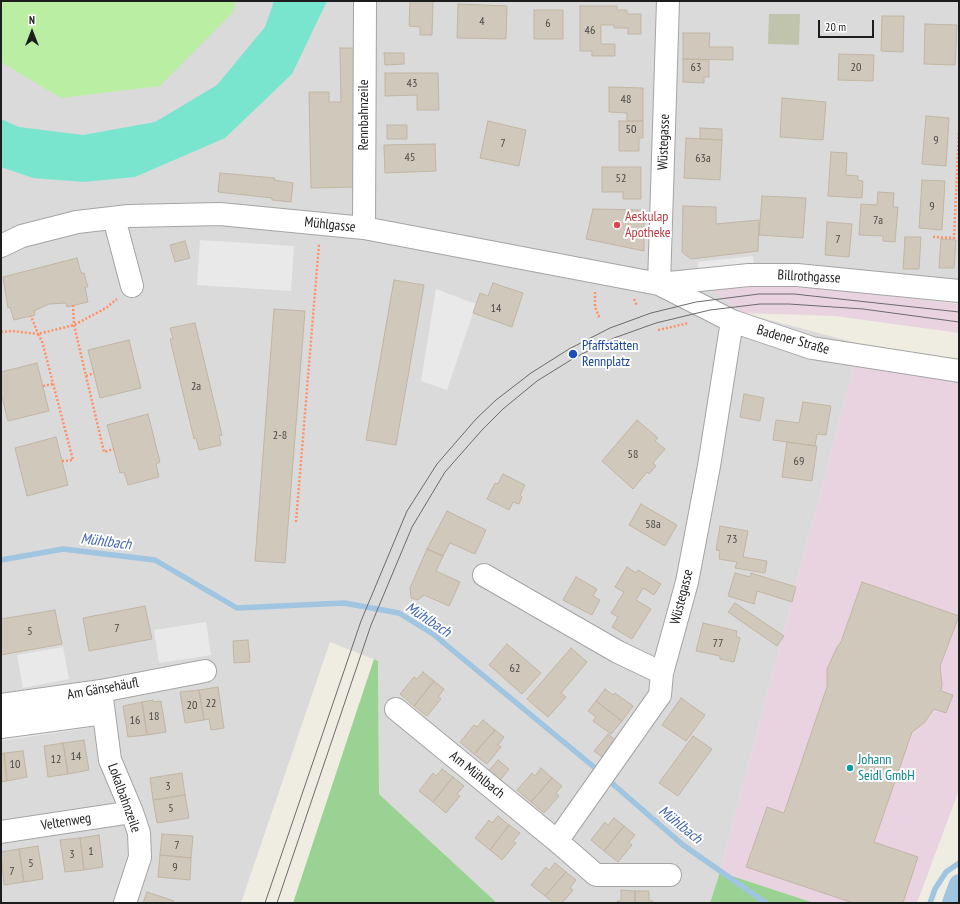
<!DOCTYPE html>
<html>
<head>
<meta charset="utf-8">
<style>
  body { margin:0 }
  #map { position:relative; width:960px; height:904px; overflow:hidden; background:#efede2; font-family:"PT Sans Narrow",sans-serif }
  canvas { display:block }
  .frame { position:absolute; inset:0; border:2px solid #1d1d1d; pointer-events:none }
  .north { position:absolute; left:12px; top:12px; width:40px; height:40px; -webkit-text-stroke:3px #fff; paint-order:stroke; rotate:0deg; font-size:11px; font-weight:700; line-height:16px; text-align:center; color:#1d1d1d }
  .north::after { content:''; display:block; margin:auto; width:14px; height:18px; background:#1d1d1d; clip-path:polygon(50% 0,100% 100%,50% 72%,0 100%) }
  .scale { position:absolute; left:818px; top:20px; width:56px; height:18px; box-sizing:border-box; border:2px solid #1d1d1d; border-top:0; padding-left:5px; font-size:12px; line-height:14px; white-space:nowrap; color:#1d1d1d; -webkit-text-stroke:3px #fff; paint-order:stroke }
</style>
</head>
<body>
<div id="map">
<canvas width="960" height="904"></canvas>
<div class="frame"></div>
<div class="north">N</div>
<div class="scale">20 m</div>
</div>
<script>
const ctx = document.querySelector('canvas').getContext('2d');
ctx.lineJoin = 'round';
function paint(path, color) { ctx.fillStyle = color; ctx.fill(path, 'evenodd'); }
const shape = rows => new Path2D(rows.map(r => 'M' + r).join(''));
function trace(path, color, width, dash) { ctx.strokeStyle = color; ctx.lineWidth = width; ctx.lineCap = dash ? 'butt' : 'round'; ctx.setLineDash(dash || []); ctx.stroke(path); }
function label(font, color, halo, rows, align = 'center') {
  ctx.font = font + ' "PT Sans Narrow",sans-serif'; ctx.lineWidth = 4; ctx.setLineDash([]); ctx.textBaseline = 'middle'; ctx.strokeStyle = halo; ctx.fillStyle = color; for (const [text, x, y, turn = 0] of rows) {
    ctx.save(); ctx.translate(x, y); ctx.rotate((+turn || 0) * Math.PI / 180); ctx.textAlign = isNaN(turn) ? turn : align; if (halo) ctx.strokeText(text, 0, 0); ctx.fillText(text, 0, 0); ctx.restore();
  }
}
const residential = shape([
  [1,1,959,1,959,299,796,285,711,289,743,313,860,344,720,872,710,903,497,903,379,794,378,661,330,642,241,903,1,903]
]);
const industrial = shape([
  [752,284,796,285,959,304,959,333,835,316,743,313,711,289],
  [860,344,959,366,959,790,917,903,814,903,720,872]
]);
const construction = shape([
  [769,14,800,14,799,45,768,44]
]);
const grass = shape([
  [1,1,235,1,233,12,160,86,61,98,1,62]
]);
const forest = shape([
  [374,659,378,661,379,794,497,903,293,903],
  [720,872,814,903,710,903]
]);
const pitch = shape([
  [274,1,327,1,292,74,225,138,135,177,83,182,33,178,1,167,1,119,19,127,83,135,155,122,217,85,265,27]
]);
const parking = shape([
  [200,240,294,246,291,291,197,285],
  [753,256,755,269,699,275,698,262],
  [436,289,476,304,447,390,421,381],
  [206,622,211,655,159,663,154,630],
  [63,647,69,679,23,688,17,655],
  [86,720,88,728,1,741,1,733]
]);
const stream = shape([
  [1,560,63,549,155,560,237,608,344,603,399,613,433,634,600,772],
  [606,778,683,845,766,903],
  [930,903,935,889,946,872,959,863]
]);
const canal = shape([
  [952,903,959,884]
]);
const building = shape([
  [410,1,433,1,432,35,420,35,420,27,409,26,410,1],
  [458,4,507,6,506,39,457,38,458,4],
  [580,6,617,6,617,10,627,10,627,14,641,14,641,34,628,34,628,28,614,28,614,25,601,25,601,44,615,44,615,56,592,56,592,51,580,51,580,6],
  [534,10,563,10,563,39,534,39,534,10],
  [882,16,904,16,903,52,881,51,882,16],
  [925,24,957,25,955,65,924,64,925,24],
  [683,33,710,33,709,47,733,47,733,60,683,59,683,33],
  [340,48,354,48,356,187,311,188,309,92,329,92,329,102,341,102,340,48],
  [384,53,404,53,404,64,385,65,384,53],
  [839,54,874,55,873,81,838,80,839,54],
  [683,59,709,60,709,77,704,77,704,83,683,82,683,59],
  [385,73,438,73,439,110,417,110,417,95,385,96,385,73],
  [609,87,643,88,643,121,627,121,627,113,609,112,609,87],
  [782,98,826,102,823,140,780,137,782,98],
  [926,116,949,118,946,166,922,164,926,116],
  [488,121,526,130,519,166,480,158,488,121],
  [619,121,643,121,643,138,639,138,639,151,619,151,619,121],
  [387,125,407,125,407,139,387,139,387,125],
  [700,128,722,129,722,140,700,139,700,128],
  [686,138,722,140,720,180,684,178,686,138],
  [435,144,436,171,385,173,384,145,435,144],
  [831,152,847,153,846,175,858,176,858,180,863,181,862,198,828,196,831,152],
  [602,167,641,167,641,199,623,199,623,192,602,192,602,167],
  [220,173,275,178,274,180,293,183,291,202,272,200,272,198,218,192,220,173],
  [922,180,945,181,942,230,919,228,922,180],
  [878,192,894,193,893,207,898,207,895,242,883,241,883,236,859,235,861,204,877,205,878,192],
  [762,196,806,198,803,238,759,235,762,196],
  [683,206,716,207,716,224,759,220,758,251,691,259,682,252,683,206],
  [593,209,644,210,644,251,586,239,593,209],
  [827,222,852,224,849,257,825,255,827,222],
  [905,237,921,237,919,269,903,269,905,237],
  [941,239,956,240,954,268,939,268,941,239],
  [185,241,190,258,175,262,170,245,185,241],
  [77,258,81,273,84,273,88,287,85,287,88,302,67,307,66,303,49,304,34,311,35,315,14,320,10,307,8,308,3,277,77,258],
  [394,280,424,285,396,445,366,440,394,280],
  [493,283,523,293,512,327,473,313,480,293,488,296,493,283],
  [274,309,305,311,285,563,255,561,274,309],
  [195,323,222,435,219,436,221,445,199,450,196,438,194,439,170,339,173,338,170,328,195,323],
  [129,340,141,388,100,398,88,350,129,340],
  [37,363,49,411,8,421,1,393,1,372,37,363],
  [744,394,764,398,760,421,740,417,744,394],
  [803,402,831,406,826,435,817,434,815,446,773,440,776,420,799,423,803,402],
  [148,414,160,462,156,464,159,477,128,485,124,472,120,473,107,425,148,414],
  [637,420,658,438,655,441,665,449,653,463,656,466,649,474,647,472,633,489,602,461,637,420],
  [56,437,68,485,27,496,15,448,56,437],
  [787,442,817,446,812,481,782,477,787,442],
  [503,474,525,485,520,495,522,497,519,504,513,502,509,510,487,499,495,483,498,484,503,474],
  [641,504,677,525,665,546,629,525,641,504],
  [447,511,486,530,475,554,450,543,443,556,427,549,447,511],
  [720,526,748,531,743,557,767,561,765,573,735,568,737,562,719,559,720,551,716,550,720,526],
  [427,549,443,556,436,571,460,582,449,606,424,595,418,600,411,598,410,588,427,549],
  [627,567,636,573,638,570,661,584,654,595,643,588,636,600,651,609,632,639,612,627,618,617,611,613,624,592,615,587,627,567],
  [735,573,750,577,751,573,796,587,792,602,757,591,754,604,728,596,735,573],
  [576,577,597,589,593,596,600,600,592,615,563,600,576,577],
  [862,582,959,616,940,666,942,685,941,691,953,695,946,713,934,709,924,723,912,732,874,842,918,857,903,903,853,903,746,867,767,807,784,813,827,687,827,669,837,647,841,642,862,582],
  [735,603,784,636,777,646,728,612,735,603],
  [145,606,152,639,89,651,83,618,145,606],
  [55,610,62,644,1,655,1,619,55,610],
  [703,623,737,631,736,636,740,638,734,662,720,659,720,656,696,651,703,623],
  [248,640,250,662,234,663,233,641,248,640],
  [507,644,541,673,522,694,489,665,507,644],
  [571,648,587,662,561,693,566,697,548,717,527,699,571,648],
  [423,672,434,681,414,706,400,694,414,677,417,679,423,672],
  [434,681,444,689,438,697,441,699,427,716,414,706,434,681],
  [218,687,224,728,211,730,209,719,204,720,199,690,218,687],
  [605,689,613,695,615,693,633,706,622,721,596,701,605,689],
  [199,690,204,720,185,723,180,692,199,690],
  [681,698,705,715,686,741,662,725,681,698],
  [153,700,153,702,161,701,166,732,147,735,142,702,153,700],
  [596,701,622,721,611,734,593,721,596,717,588,711,596,701],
  [142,702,147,735,128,737,123,706,142,702],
  [483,720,495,730,474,754,460,742,474,725,477,727,483,720],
  [495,730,504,737,498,745,501,747,487,764,474,754,495,730],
  [608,734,619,743,606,760,594,751,608,734],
  [693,736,712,749,678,796,659,783,693,736],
  [84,740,89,770,68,774,63,743,84,740],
  [63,743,68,774,48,777,44,746,63,743],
  [23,751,27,777,7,781,4,753,23,751],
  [4,753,7,781,1,782,1,754,4,753],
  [498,760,509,769,498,783,486,774,498,760],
  [541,768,552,778,531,802,517,790,532,773,535,776,541,768],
  [442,769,453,777,433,802,419,791,433,773,436,776,442,769],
  [182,773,185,795,153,800,150,778,182,773],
  [453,777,464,786,457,794,460,796,446,813,433,802,453,777],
  [552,778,562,786,556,793,559,796,544,813,531,802,552,778],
  [185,795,189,818,157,823,153,800,185,795],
  [498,816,509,825,490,850,475,838,489,820,492,823,498,816],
  [614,818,624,826,604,851,591,840,605,822,608,825,614,818],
  [509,825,520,833,513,841,516,843,502,860,490,850,509,825],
  [624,826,635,835,629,842,632,845,618,862,604,851,624,826],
  [162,834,193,836,191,858,160,855,162,834],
  [99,835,103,867,84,870,80,838,99,835],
  [80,838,84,870,65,872,60,840,80,838],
  [38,846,43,879,24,882,19,849,38,846],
  [19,849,24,882,4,885,1,852,19,849],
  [160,855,191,858,190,880,158,877,160,855],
  [555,863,566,872,545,896,531,885,546,867,549,870,555,863],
  [566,872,576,880,570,888,573,890,562,903,554,903,545,896,566,872],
  [621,890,635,891,635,903,617,903,617,901,621,901,621,890],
  [635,891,649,891,649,901,653,901,653,903,635,903,635,891],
  [147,892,174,901,173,903,143,903,147,892]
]);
const path = shape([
  [933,237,954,238,959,131],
  [595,292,595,307,600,319],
  [634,299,637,306],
  [73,305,74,325,104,452,114,449],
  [658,330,689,323],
  [1,332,12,331,38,334,31,316],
  [86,376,94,373],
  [43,386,53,384],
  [62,461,73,460,42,341,38,334,74,325,106,308,117,299],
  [296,522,319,244]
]);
const minor = shape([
  [114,218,132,286],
  [364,228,365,1],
  [1,246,22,236,77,222,129,216,220,214,364,228,659,284,732,321,812,348,959,371],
  [659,284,749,275,797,275,959,291],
  [659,284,668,1],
  [484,575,618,652,662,673,687,582,709,466,732,321],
  [101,691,110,760,132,812,139,833,140,857,125,903],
  [1,705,101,691,205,671],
  [396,709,557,841,660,695,662,673],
  [1,727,104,713],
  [1,832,132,812],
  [557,841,596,875,670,875]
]);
const tram = shape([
  [265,903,361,621,407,511,437,464,476,419,496,400,531,373,569,349,610,328,651,313,696,302,759,294,794,294,959,312],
  [277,903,371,625,412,527,445,472,482,430,503,409,537,381,574,358,614,338,656,323,710,310,760,304,789,304,863,309,959,322]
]);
const markers = [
  [617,225,4,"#e0444e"],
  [573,354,5,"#1a4fb4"],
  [850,768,4,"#0f9aa8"]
];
const numberNames = [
  ["4",482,22],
  ["6",548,24],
  ["46",590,31],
  ["63",696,68],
  ["20",856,68],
  ["43",412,84],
  ["48",626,100],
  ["50",631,130],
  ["9",936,141],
  ["7",503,144],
  ["45",410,158],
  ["63a",703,159],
  ["52",621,179],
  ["9",932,207],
  ["7a",878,221],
  ["7",838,240],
  ["14",496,309],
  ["2a",196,387],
  ["2-8",280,436],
  ["58",633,455],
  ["69",799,462],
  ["58a",653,525],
  ["73",732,540],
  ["7",117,629],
  ["5",30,632],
  ["77",718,644],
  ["62",515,669],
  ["22",211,704],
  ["20",192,706],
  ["18",154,717],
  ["16",135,721],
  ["14",76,757],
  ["12",56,760],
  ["10",15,765],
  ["3",168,787],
  ["5",171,809],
  ["7",177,846],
  ["1",91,852],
  ["3",72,855],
  ["5",31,864],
  ["9",175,868],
  ["7",12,872]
];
const streetNames = [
  ["Rennbahnzeile",364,115,-90],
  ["Wüstegasse",664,142,-88],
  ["Mühlgasse",330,225,6],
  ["Billrothgasse",809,277,3],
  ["Badener Straße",793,340,16],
  ["Wüstegasse",682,597,-76],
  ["Am Gänsehäufl",103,689,-10],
  ["Am Mühlbach",477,775,39],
  ["Lokalbahnzeile",124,798,70],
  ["Veltenweg",66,822,-9]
];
const healthNames = [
  ["Aeskulap",625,217],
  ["Apotheke",625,233]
];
const transitNames = [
  ["Pfaffstätten",582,346],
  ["Rennplatz",582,362]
];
const cultureNames = [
  ["Johann",858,760],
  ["Seidl GmbH",858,776]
];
const waterNames = [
  ["Mühlbach",106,542,7],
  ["Mühlbach",428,620,33],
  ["Mühlbach",680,825,39]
];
paint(residential, '#dbdada');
paint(industrial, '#e9d3e1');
paint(construction, '#c0c4ad');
paint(grass, '#baeea3');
paint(forest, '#9ad293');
paint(pitch, '#79e5cf');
paint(parking, '#e9e9e9');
trace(stream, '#9fc5e0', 5.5);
trace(canal, '#9fc5e0', 20);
paint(building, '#cfc8bb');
trace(building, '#c2b6a3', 1);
trace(minor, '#a4a4a4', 24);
trace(path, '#ff9063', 2.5, [2, 2]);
trace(minor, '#fff', 22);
trace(tram, '#6b6b6b', 1);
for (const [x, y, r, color] of markers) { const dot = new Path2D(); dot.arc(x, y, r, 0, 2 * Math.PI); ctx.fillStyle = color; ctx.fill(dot); trace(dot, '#fff', 1.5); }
label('12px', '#4a4844', null, numberNames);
label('14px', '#1d1d1d', '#fff', streetNames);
label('14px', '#be3a42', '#fff', healthNames, 'left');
label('14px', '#164399', '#fff', transitNames, 'left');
label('14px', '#0d838f', '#fff', cultureNames, 'left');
label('italic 15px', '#4266b4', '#fff', waterNames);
</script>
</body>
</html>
